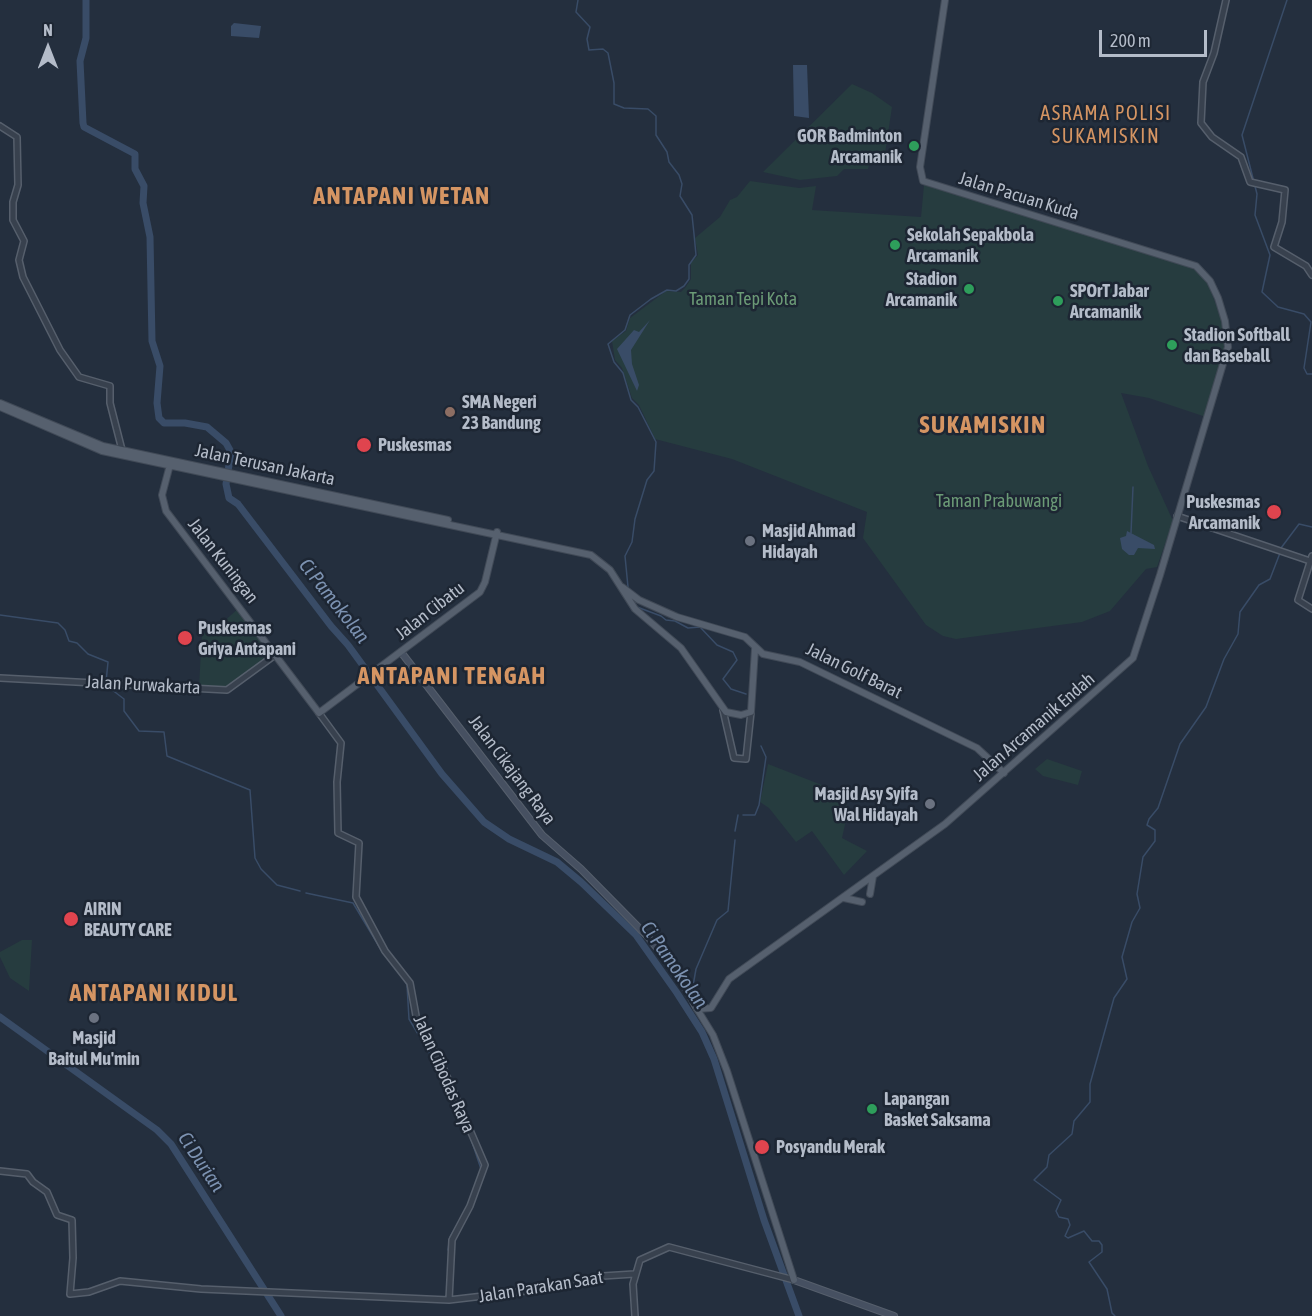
<!DOCTYPE html>
<html>
<head>
<meta charset="utf-8">
<style>
  body { margin:0 }
  #map { position:relative; width:1312px; height:1316px; overflow:hidden; background:#242f3e; font-family:"Asap Condensed",sans-serif }
  canvas { display:block }
  .north { position:absolute; left:18px; top:18px; width:60px; height:60px; -webkit-text-stroke:4px #1d2633; paint-order:stroke; rotate:0deg; font-size:16px; font-weight:700; line-height:24px; text-align:center; color:#b4bcc9 }
  .north::after { content:''; display:block; margin:auto; width:21px; height:27px; background:#b4bcc9; clip-path:polygon(50% 0,100% 100%,50% 72%,0 100%) }
  .scale { position:absolute; left:1099px; top:30px; width:108px; height:27px; box-sizing:border-box; border:3px solid #b4bcc9; border-top:0; padding-left:8px; font-size:18px; line-height:21px; white-space:nowrap; color:#b4bcc9; -webkit-text-stroke:4px #1d2633; paint-order:stroke }
</style>
</head>
<body>
<div id="map">
<canvas width="1312" height="1316"></canvas>
<div class="north">N</div>
<div class="scale">200 m</div>
</div>
<script>
const ctx = document.querySelector('canvas').getContext('2d');
ctx.lineJoin = 'round';
function paint(path, color) { ctx.fillStyle = color; ctx.fill(path, 'evenodd'); }
const shape = rows => new Path2D(rows.map(r => 'M' + r).join(''));
function trace(path, color, width, dash) { ctx.strokeStyle = color; ctx.lineWidth = width; ctx.lineCap = dash ? 'butt' : 'round'; ctx.setLineDash(dash || []); ctx.stroke(path); }
function label(font, color, halo, rows, align = 'center') {
  ctx.font = font + ' "Asap Condensed",sans-serif'; ctx.lineWidth = 5; ctx.setLineDash([]); ctx.textBaseline = 'middle'; ctx.strokeStyle = halo; ctx.fillStyle = color; for (const [text, x, y, turn = 0] of rows) {
    ctx.save(); ctx.translate(x, y); ctx.rotate((+turn || 0) * Math.PI / 180); ctx.textAlign = isNaN(turn) ? turn : align; if (halo) ctx.strokeText(text, 0, 0); ctx.fillText(text, 0, 0); ctx.restore();
  }
}
const green = shape([
  [852,84,872,93,892,107,884,160,870,160,868,169,844,169,837,176,800,180,763,172],
  [750,181,799,188,816,186,812,210,921,217,924,185,1137,249,1186,265,1205,276,1226,331,1227,347,1206,417,1149,398,1121,393,1148,466,1173,521,1157,567,1146,569,1110,611,1082,622,956,639,943,636,926,625,863,538,867,512,732,459,655,439,639,405,632,398,622,368,615,360,612,341,626,331,630,318,666,291,681,292,685,288,691,279,691,263,698,255,695,238,720,217,730,200,737,197],
  [240,607,275,655,232,688,199,687,202,633,212,632],
  [1047,759,1082,771,1078,785,1043,776,1035,769],
  [768,764,845,794,848,811,842,838,867,851,844,875,812,831,796,842,769,808,760,802],
  [22,940,32,940,29,991,10,978,0,957,0,952]
]);
const water = shape([
  [234,23,261,26,259,38,231,36,231,26],
  [793,65,807,65,809,118,794,116],
  [650,320,631,350,632,364,639,385,637,391,617,349,634,330,639,332],
  [1127,531,1154,545,1155,549,1138,548,1134,555,1129,555,1122,549,1120,538,1126,536]
]);
const stream = shape([
  [578,0,576,12,590,27,587,39,589,50,603,49,608,53,614,83,614,104,624,108,648,109,656,116,656,135,667,152,669,162,679,175,682,184,680,196,692,215,694,234,696,255,689,265,689,279,684,286,676,291,667,290,651,299,630,315,625,330,608,344,614,362,623,373,631,400,638,407,656,442,654,471,647,480,635,519,632,542,625,556,628,587],
  [1287,0,1242,135,1257,194,1255,215,1270,255,1262,292,1278,307,1304,314,1311,322,1304,368,1307,374,1312,374],
  [1131,533,1133,487],
  [1281,548,1299,524,1312,527],
  [637,607,661,616,666,620,675,621,688,628,700,627,717,645,733,652,737,660,723,679,731,689,746,694],
  [0,615,58,623,65,630,69,641,77,643,88,654,108,662,106,682],
  [107,686,124,699,124,711,139,731,164,732,167,756,250,790,255,858,261,869,277,885,300,891],
  [743,815,755,815,759,805,766,757,761,746],
  [735,831,738,815],
  [306,893,353,903,383,953],
  [403,978,407,985,409,1019,445,1079],
  [693,986,696,969,717,920,728,911,735,840],
  [448,1086,454,1099],
  [471,1139,481,1169],
  [450,1237,457,1225],
  [448,1250,449,1243],
  [1115,1316,1112,1313,1107,1289,1089,1262,1102,1252,1102,1245,1099,1241,1092,1241,1084,1231,1068,1238,1065,1236,1070,1225,1068,1219,1059,1217,1056,1211,1061,1200,1034,1180,1047,1167,1049,1155,1072,1134,1074,1121,1090,1102,1090,1084,1114,998,1127,979,1122,957,1132,922,1140,908,1137,894,1143,857,1155,841,1155,830,1147,825,1149,819,1158,808,1180,744,1206,707,1224,659,1238,634,1240,612,1259,585,1270,579,1280,553]
]);
const river = shape([
  [86,0,86,38,80,61,83,123,84,127,135,154,135,169,144,186,143,203,150,237,152,341,160,366,157,403,159,418,164,423,185,423,207,427,226,443,231,452,226,484,229,498,238,504,331,626,348,645,442,774,484,822,509,839,557,862,581,882,636,935,677,993,702,1032,714,1059,764,1220,799,1316],
  [0,1017,157,1130,171,1144,281,1316]
]);
const tertiary = shape([
  [1226,0,1214,53,1203,82,1201,123,1212,137,1241,157,1250,182,1285,190,1282,222,1274,247,1306,266,1312,275],
  [0,126,17,137,18,185,13,202,13,220,24,241,19,260,23,277,60,350,79,377,110,386,110,403,122,450],
  [1177,516,1310,561],
  [1312,556,1298,600,1312,609],
  [0,678,227,690,275,655],
  [723,710,734,758,746,759,751,712],
  [319,713,341,743,337,782,338,833,359,843,356,897,385,951,410,983,417,1021,442,1065,485,1165,470,1206,452,1240,449,1300],
  [0,1171,27,1174,33,1182,47,1192,57,1215,72,1220,73,1258,70,1294,89,1292,120,1281,201,1289,449,1300,552,1288,603,1276,634,1274],
  [635,1316,633,1284,640,1260,669,1247,794,1280]
]);
const secondary = shape([
  [401,652,542,835,581,869,649,938,679,975,697,1009],
  [794,1280,894,1316]
]);
const primary = shape([
  [0,403,103,446,448,520],
  [0,407,102,451,591,555,610,570,635,609,681,648,726,712,741,715,751,712,755,649],
  [171,461,162,495,166,511,319,713,480,592,485,582,497,532],
  [622,587,639,600,677,617,745,637,763,654,800,662,977,748,1004,773],
  [870,894,873,876],
  [844,898,862,902],
  [697,1009,711,1008,729,979,945,824,1133,658,1160,575,1228,347,1225,321,1218,298,1210,281,1196,266,923,181,920,167,945,0],
  [697,1009,713,1035,727,1071,794,1280]
]);
const markers = [
  [914,146,6,"#2e9e5b"],
  [895,245,6,"#2e9e5b"],
  [969,289,6,"#2e9e5b"],
  [1058,301,6,"#2e9e5b"],
  [1172,345,6,"#2e9e5b"],
  [450,412,6,"#8d6e63"],
  [364,445,8,"#e0444e"],
  [1274,512,8,"#e0444e"],
  [750,541,6,"#6b7280"],
  [185,638,8,"#e0444e"],
  [930,804,6,"#6b7280"],
  [71,919,8,"#e0444e"],
  [94,1018,6,"#6b7280"],
  [872,1109,6,"#2e9e5b"],
  [762,1147,8,"#e0444e"]
];
const poiNames = [
  ["GOR Badminton",902,136,"right"],
  ["Arcamanik",902,157,"right"],
  ["Sekolah Sepakbola",907,235],
  ["Arcamanik",907,256],
  ["Stadion",957,279,"right"],
  ["Arcamanik",957,300,"right"],
  ["SPOrT Jabar",1070,291],
  ["Arcamanik",1070,312],
  ["Stadion Softball",1184,335],
  ["dan Baseball",1184,356],
  ["SMA Negeri",462,402],
  ["23 Bandung",462,423],
  ["Puskesmas",378,445],
  ["Puskesmas",1260,502,"right"],
  ["Arcamanik",1260,523,"right"],
  ["Masjid Ahmad",762,531],
  ["Hidayah",762,552],
  ["Puskesmas",198,628],
  ["Griya Antapani",198,649],
  ["Masjid Asy Syifa",918,794,"right"],
  ["Wal Hidayah",918,815,"right"],
  ["AIRIN",84,909],
  ["BEAUTY CARE",84,930],
  ["Masjid",94,1038,"center"],
  ["Baitul Mu'min",94,1059,"center"],
  ["Lapangan",884,1099],
  ["Basket Saksama",884,1120],
  ["Posyandu Merak",776,1147]
];
const streetNames = [
  ["Jalan Pacuan Kuda",1019,196,17],
  ["Jalan Terusan Jakarta",265,465,12],
  ["Jalan Kuningan",223,561,52],
  ["Jalan Cibatu",430,611,-38],
  ["Jalan Golf Barat",854,671,26],
  ["Jalan Purwakarta",143,685,3],
  ["Jalan Arcamanik Endah",1034,727,-41],
  ["Jalan Cikajang Raya",512,770,53],
  ["Jalan Cibodas Raya",444,1074,66],
  ["Jalan Parakan Saat",541,1287,-9]
];
const parkNames = [
  ["Taman Tepi Kota",743,299],
  ["Taman Prabuwangi",999,501]
];
const neighbourhoodNames = [
  ["ASRAMA POLISI",1106,114],
  ["SUKAMISKIN",1106,137]
];
const waterNames = [
  ["Ci Pamokolan",334,601,52],
  ["Ci Pamokolan",674,965,55],
  ["Ci Durian",201,1162,56]
];
const districtNames = [
  ["ANTAPANI WETAN",402,196],
  ["SUKAMISKIN",983,425],
  ["ANTAPANI TENGAH",452,676],
  ["ANTAPANI KIDUL",154,993]
];
paint(green, '#263c3f');
paint(water, '#394c67');
trace(stream, '#394c67', 1.5);
trace(river, '#394c67', 7);
trace(tertiary, '#565f6c', 8);
trace(secondary, '#565f6c', 8);
trace(primary, '#414a57', 8);
trace(tertiary, '#38414e', 5);
trace(secondary, '#465061', 6);
trace(primary, '#56606e', 6);
for (const [x, y, r, color] of markers) { const dot = new Path2D(); dot.arc(x, y, r, 0, 2 * Math.PI); ctx.fillStyle = color; ctx.fill(dot); trace(dot, '#1d2633', 2); }
label('bold 18px', '#b4bcc9', '#1d2633', poiNames, 'left');
label('18px', '#b4bcc9', '#1d2633', streetNames);
label('18px', '#6b9a76', '#1d2633', parkNames);
ctx.letterSpacing = '1.5px';
label('20px', '#d59563', '#1d2633', neighbourhoodNames);
ctx.letterSpacing = '0px';
label('italic 20px', '#7c92b1', '#1d2633', waterNames);
ctx.letterSpacing = '1.5px';
label('bold 24px', '#d59563', '#1d2633', districtNames);
ctx.letterSpacing = '0px';
</script>
</body>
</html>
